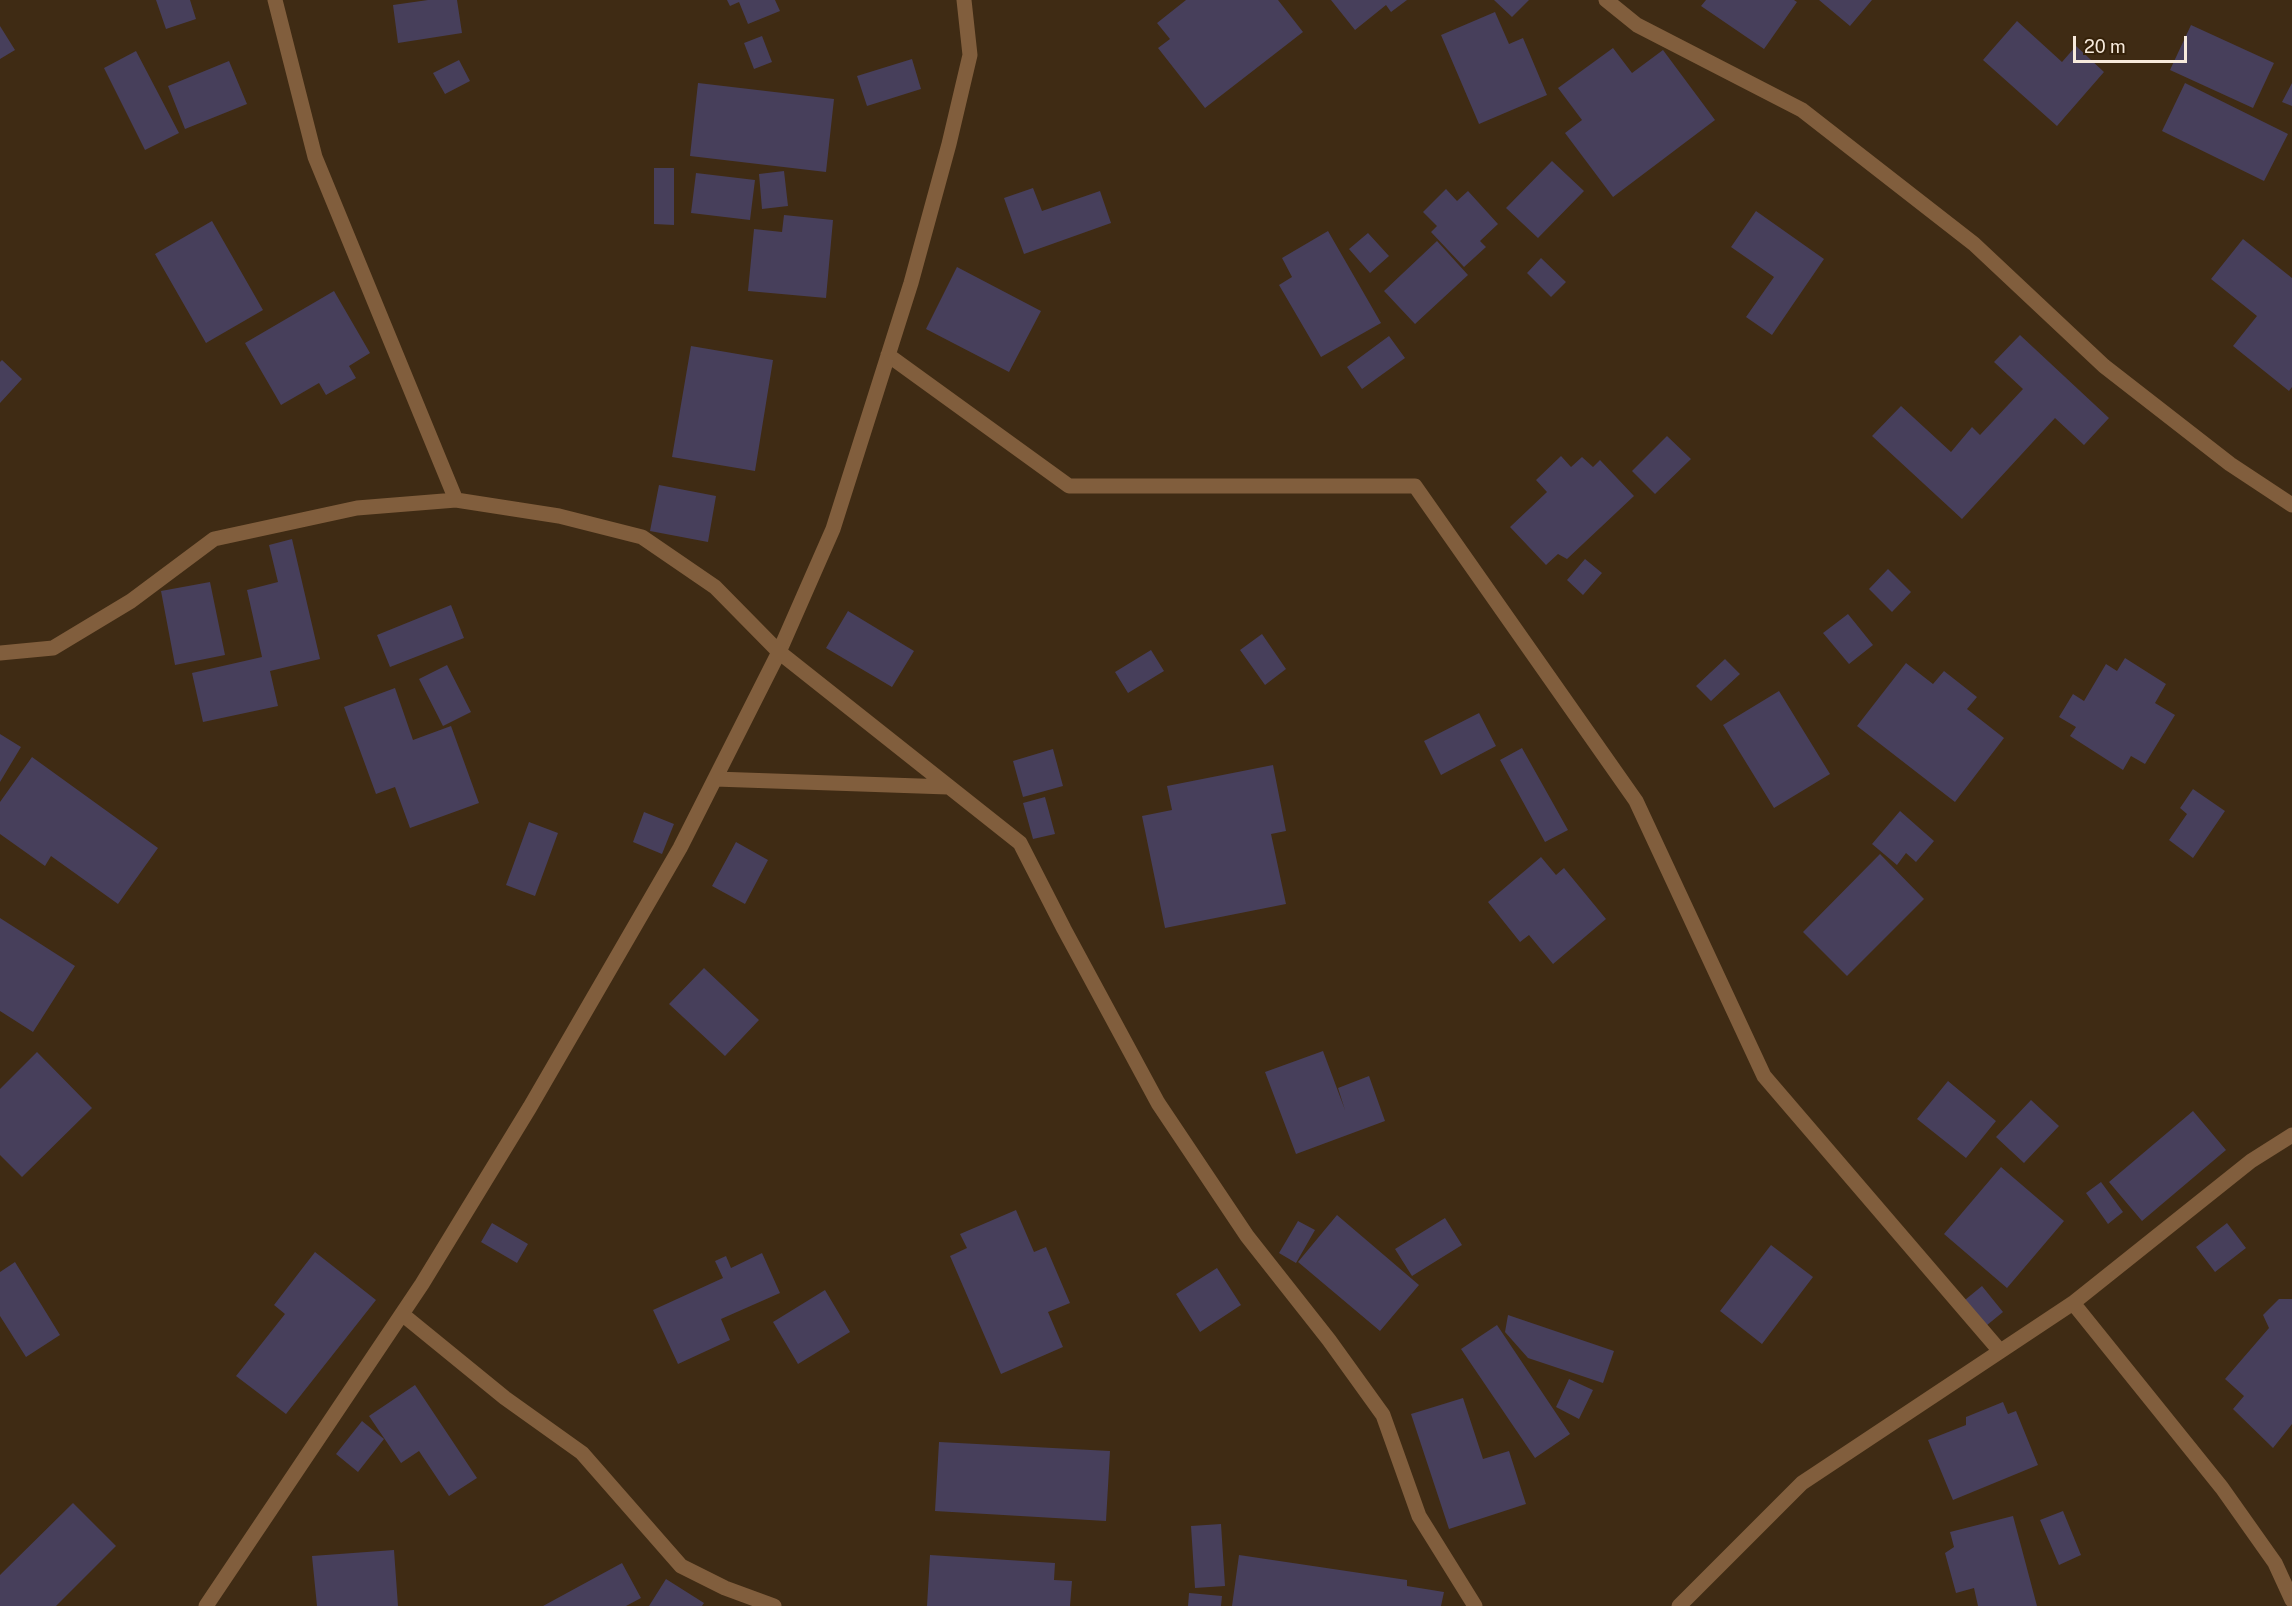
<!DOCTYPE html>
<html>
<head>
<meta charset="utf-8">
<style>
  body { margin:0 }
  #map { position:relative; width:2292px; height:1606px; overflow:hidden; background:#3f2b14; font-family:"Public Sans",sans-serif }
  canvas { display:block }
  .scale { position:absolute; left:2073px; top:36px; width:114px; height:27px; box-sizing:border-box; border:3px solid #f7eadc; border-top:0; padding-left:8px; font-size:18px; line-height:21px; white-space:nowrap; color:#f7eadc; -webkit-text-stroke:4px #352109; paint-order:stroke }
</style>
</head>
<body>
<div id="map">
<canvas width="2292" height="1606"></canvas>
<div class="scale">20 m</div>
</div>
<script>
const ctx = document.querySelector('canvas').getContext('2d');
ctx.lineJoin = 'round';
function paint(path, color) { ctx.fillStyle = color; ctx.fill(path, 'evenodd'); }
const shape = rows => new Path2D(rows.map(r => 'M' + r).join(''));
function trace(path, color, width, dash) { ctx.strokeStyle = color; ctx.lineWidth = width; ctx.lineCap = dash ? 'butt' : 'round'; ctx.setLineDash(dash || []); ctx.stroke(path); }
const building = shape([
  [156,0,190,0,196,19,166,29],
  [428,0,457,0,462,33,398,43,393,5],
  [727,0,775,0,780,11,748,24,739,2,730,6],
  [1186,0,1278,0,1303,32,1205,108,1158,48,1170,39,1157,23],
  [1331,0,1407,0,1391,12,1386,5,1355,30],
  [1494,0,1529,0,1512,17],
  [1706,0,1794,0,1797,2,1764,49,1701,6],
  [1819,0,1872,0,1850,26],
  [1495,12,1509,44,1523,38,1547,95,1479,124,1441,35],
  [2017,21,2062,62,2076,46,2104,72,2057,126,1983,60],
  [2191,25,2274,63,2253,108,2170,70],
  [0,26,15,50,0,59],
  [762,36,772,62,754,69,744,43],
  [1613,48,1632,73,1663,50,1715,120,1613,197,1565,133,1582,120,1558,88],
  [136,51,179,133,145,150,104,68],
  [912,59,921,89,867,106,857,76],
  [459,60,470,81,445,94,433,73],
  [229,61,247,104,185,129,168,86],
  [698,83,834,99,826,172,690,156],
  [2185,83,2288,134,2264,181,2162,131],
  [2292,83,2292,106,2282,102],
  [1552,161,1584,191,1538,238,1506,208],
  [654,168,674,168,674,225,654,224],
  [784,171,788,206,762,209,759,174],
  [696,173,755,180,750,220,691,213],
  [1033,188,1042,211,1100,191,1111,223,1024,254,1004,198],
  [1446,189,1457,201,1468,191,1498,224,1480,241,1486,247,1464,267,1431,232,1437,226,1423,212],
  [1756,211,1824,259,1772,335,1746,317,1774,277,1731,247],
  [784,215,833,220,826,298,748,291,754,229,782,232],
  [212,221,263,310,206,343,155,254],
  [1328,231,1381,323,1321,357,1279,285,1292,277,1282,258],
  [1368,233,1389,256,1370,273,1349,249],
  [2243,239,2292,278,2292,387,2289,391,2233,346,2257,316,2211,279],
  [1437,241,1468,275,1415,324,1384,291],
  [1541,258,1566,282,1551,297,1527,273],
  [957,267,1041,311,1009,372,926,329],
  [334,291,370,353,349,366,356,378,326,395,319,383,281,405,245,343],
  [2020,335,2109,418,2084,445,2055,418,1962,519,1872,436,1901,406,1951,452,1972,427,1980,435,2023,389,1994,362],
  [1389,336,1405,358,1362,389,1347,367],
  [691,346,773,360,755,471,672,457],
  [2,360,22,379,0,403,0,362],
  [1667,436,1691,459,1655,494,1632,471],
  [1561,456,1571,467,1582,457,1593,467,1600,460,1634,496,1567,559,1558,554,1546,565,1510,527,1547,492,1536,480],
  [659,485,716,496,708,542,650,531],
  [292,539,320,659,270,671,278,706,203,722,192,673,262,657,247,590,278,582,269,545],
  [1585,559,1602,573,1583,595,1567,580],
  [1888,569,1911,592,1892,612,1869,589],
  [210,582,225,655,175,665,161,591],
  [451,605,464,638,390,667,377,635],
  [848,611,914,651,892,687,826,648],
  [1848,614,1873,645,1849,664,1823,633],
  [1262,634,1286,669,1265,685,1240,650],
  [1151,650,1164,671,1128,693,1115,672],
  [2125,658,2166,684,2155,703,2175,715,2145,764,2131,756,2123,770,2070,736,2076,727,2059,717,2073,694,2084,701,2106,664,2117,671],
  [1725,659,1740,674,1711,701,1696,686],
  [1906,663,1933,684,1944,671,1977,697,1967,709,2004,738,1955,802,1857,726],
  [447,665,471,712,443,726,419,679],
  [395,688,413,740,451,726,479,803,410,828,395,787,376,794,344,707],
  [1779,691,1830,774,1774,808,1723,725],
  [1479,713,1496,746,1441,775,1424,741],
  [0,734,21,747,0,782],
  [1522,748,1568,830,1545,842,1500,760],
  [1053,749,1063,786,1023,797,1013,761],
  [32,757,158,848,118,904,51,856,45,866,0,834,0,802],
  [1273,765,1286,831,1271,834,1286,904,1165,928,1142,816,1172,810,1167,786],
  [2193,789,2225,811,2193,858,2169,840,2187,814,2180,808],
  [1045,797,1055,834,1033,839,1023,803],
  [1900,811,1934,841,1916,862,1906,853,1897,865,1872,844],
  [644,812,674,824,662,854,633,842],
  [529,822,558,833,535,896,506,885],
  [736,842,768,860,745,904,712,886],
  [1880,854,1924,899,1847,976,1803,932],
  [1541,857,1556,875,1564,868,1606,919,1553,964,1529,935,1520,942,1488,902],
  [0,918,75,966,33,1032,0,1011],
  [704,968,759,1020,725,1056,669,1004],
  [1323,1051,1345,1110,1338,1088,1369,1076,1385,1121,1296,1154,1265,1072],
  [37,1052,92,1108,22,1177,0,1155,0,1089],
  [1948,1081,1996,1121,1966,1158,1917,1119],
  [2031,1100,2059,1126,2024,1163,1996,1137],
  [2193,1111,2226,1150,2142,1221,2109,1182],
  [2001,1167,2064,1221,2007,1288,1944,1234],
  [2101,1182,2123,1212,2108,1224,2086,1193],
  [1016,1210,1034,1252,1046,1247,1070,1303,1048,1312,1063,1347,1001,1374,950,1256,967,1248,960,1234],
  [1337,1215,1419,1285,1380,1331,1298,1262],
  [1445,1218,1462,1245,1412,1276,1395,1249],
  [1298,1221,1315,1230,1296,1263,1279,1253],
  [492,1223,528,1244,517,1263,481,1242],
  [2227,1223,2246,1248,2215,1272,2196,1247],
  [1771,1245,1813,1277,1762,1344,1720,1311],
  [315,1252,376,1300,286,1414,236,1376,285,1314,274,1305],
  [762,1253,780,1293,721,1319,730,1340,678,1364,653,1310,723,1278,715,1261,726,1256,731,1268],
  [15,1262,60,1335,26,1357,0,1316,0,1272],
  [1217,1268,1241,1305,1200,1332,1176,1294],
  [1982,1286,2003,1312,1981,1330,1960,1304],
  [825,1290,850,1332,798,1364,773,1322],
  [2279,1299,2292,1299,2292,1424,2273,1448,2233,1409,2244,1396,2225,1379,2269,1328,2263,1315],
  [1508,1315,1614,1351,1603,1383,1528,1358,1505,1332],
  [1497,1325,1570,1434,1535,1458,1461,1349],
  [1569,1379,1593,1390,1579,1419,1556,1407],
  [415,1385,477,1478,449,1496,419,1451,401,1463,369,1416],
  [1463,1398,1483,1459,1509,1451,1526,1504,1449,1529,1411,1414],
  [2003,1402,2008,1414,2016,1411,2038,1465,1953,1500,1928,1440,1966,1425,1966,1417],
  [362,1421,384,1439,358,1472,336,1454],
  [939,1442,1110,1451,1106,1521,935,1511],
  [73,1503,116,1546,56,1606,0,1606,0,1575],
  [2063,1511,2081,1555,2059,1565,2040,1520],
  [2013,1516,2037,1606,1978,1606,1974,1588,1956,1593,1945,1553,1954,1547,1950,1532],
  [1221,1524,1225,1586,1195,1588,1191,1526],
  [394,1550,398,1606,317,1606,312,1556],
  [930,1555,1055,1563,1054,1580,1072,1581,1070,1606,927,1606],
  [1239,1555,1407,1580,1407,1586,1444,1592,1441,1606,1232,1606],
  [622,1563,641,1598,626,1606,543,1606],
  [666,1579,704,1603,702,1606,649,1606],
  [1189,1593,1222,1596,1221,1606,1188,1606]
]);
const minor = shape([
  [275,0,315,157,456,500],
  [1606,0,1637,25,1802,110,1974,244,2104,366,2230,464,2292,505],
  [888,355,1069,486,1415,486,1636,801,1764,1076,2000,1351],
  [0,653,53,648,131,601,214,539,357,508,456,500,559,516,642,537,715,587,779,652,1020,843,1064,929,1158,1103,1247,1236,1329,1340,1383,1415,1419,1516,1475,1606],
  [715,779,948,787],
  [2073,1303,2222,1488,2275,1563,2292,1600],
  [402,1314,505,1398,582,1453,681,1566,725,1588,774,1606],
  [206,1606,422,1284,530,1107,680,848,779,652,833,529,911,283,949,144,970,55,964,0],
  [1679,1606,1802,1483,2073,1303,2251,1161,2292,1135]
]);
paint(building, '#473f5b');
trace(minor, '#815e3d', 15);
</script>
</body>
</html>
